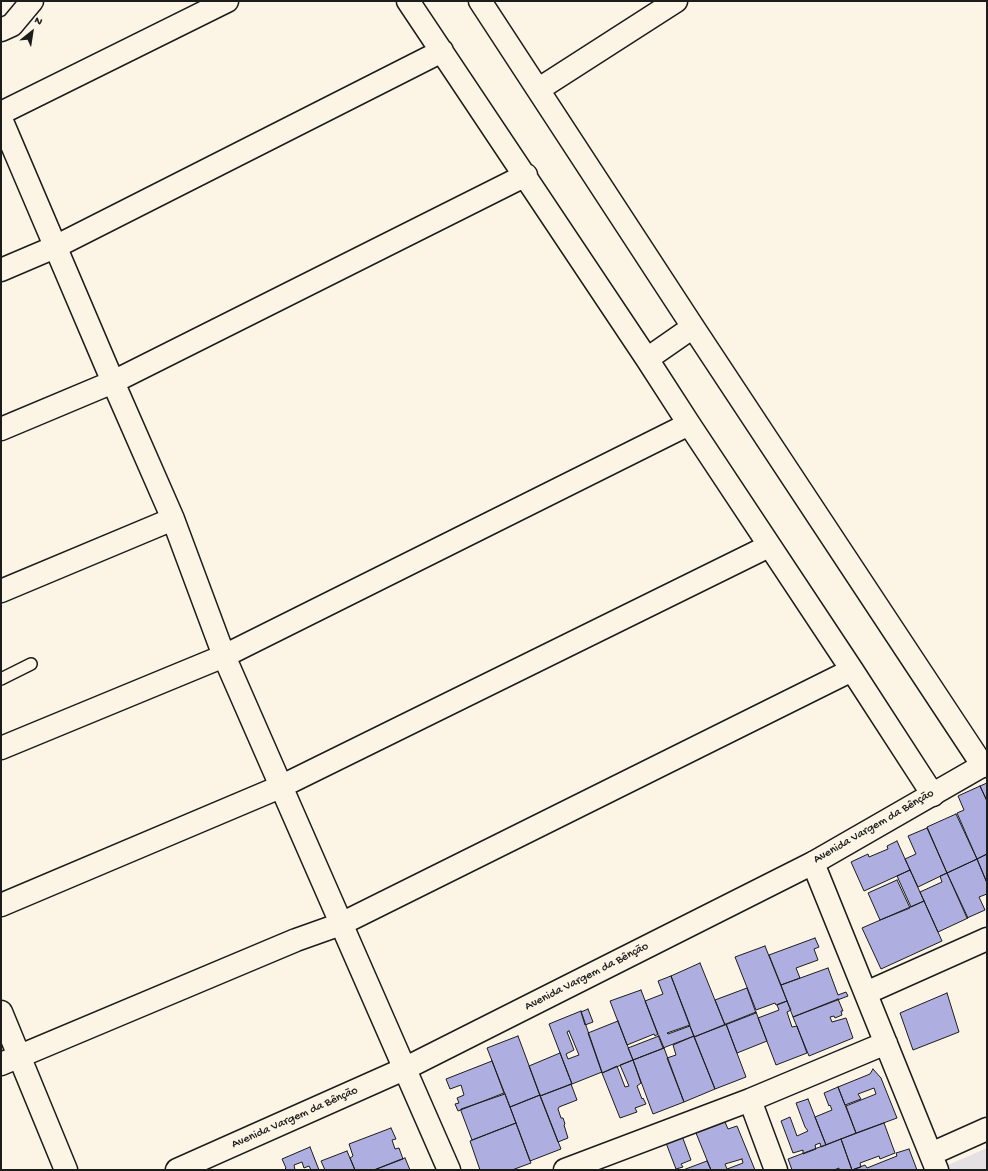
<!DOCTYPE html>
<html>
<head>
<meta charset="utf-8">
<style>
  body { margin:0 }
  #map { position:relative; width:988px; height:1171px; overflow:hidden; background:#fcf5e5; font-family:"Gochi Hand",sans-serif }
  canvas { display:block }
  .frame { position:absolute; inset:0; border:2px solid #1c1c1c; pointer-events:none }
  .north { position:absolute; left:12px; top:12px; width:40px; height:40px; -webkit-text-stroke:3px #fcf5e5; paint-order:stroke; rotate:30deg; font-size:11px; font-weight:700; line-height:16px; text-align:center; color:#1c1c1c }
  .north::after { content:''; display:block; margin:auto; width:14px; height:18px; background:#1c1c1c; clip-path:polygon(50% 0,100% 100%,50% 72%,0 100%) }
</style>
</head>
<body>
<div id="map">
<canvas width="988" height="1171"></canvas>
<div class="frame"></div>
<div class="north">N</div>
</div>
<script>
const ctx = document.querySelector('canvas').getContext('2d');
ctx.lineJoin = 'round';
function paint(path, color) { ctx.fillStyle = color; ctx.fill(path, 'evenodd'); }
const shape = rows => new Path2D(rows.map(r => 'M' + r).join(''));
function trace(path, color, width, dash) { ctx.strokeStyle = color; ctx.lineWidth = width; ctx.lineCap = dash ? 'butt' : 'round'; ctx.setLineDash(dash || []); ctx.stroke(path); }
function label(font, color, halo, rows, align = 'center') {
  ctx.font = font + ' "Gochi Hand",sans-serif'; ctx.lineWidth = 4; ctx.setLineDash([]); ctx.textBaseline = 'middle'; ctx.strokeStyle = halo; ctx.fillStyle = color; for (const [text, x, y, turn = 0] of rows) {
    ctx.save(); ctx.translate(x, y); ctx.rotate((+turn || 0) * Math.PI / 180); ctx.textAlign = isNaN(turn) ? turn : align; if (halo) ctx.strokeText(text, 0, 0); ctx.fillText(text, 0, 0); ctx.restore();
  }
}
const built = shape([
  [987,1148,987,1170,950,1170,948,1165]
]);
const building = shape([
  [987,783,987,801,980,786,987,783],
  [980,786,987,801,987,854,977,859,957,813,964,810,958,796,980,786],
  [956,814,977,859,947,873,927,827,956,814],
  [927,828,947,873,918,887,905,859,916,854,908,836,927,828],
  [897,841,910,870,864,891,851,862,868,854,869,857,888,849,887,846,897,841],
  [987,854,987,883,977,859,987,854],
  [977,859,987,883,987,894,979,897,985,910,967,918,947,873,977,859],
  [910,870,924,901,911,907,897,876,910,870],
  [947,873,968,918,938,932,920,892,942,882,940,876,947,873],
  [897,880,910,908,880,920,868,893,897,880],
  [924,901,942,941,881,969,862,928,924,901],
  [815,938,819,947,814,949,818,960,796,968,800,978,781,985,769,955,815,938],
  [765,946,787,1001,776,1005,775,1003,756,1010,735,957,765,946],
  [700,963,725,1025,694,1037,671,976,700,963],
  [828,968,838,995,846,992,848,996,793,1017,781,985,828,968],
  [671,976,690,1025,667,1033,668,1034,690,1026,694,1036,663,1048,645,1001,663,994,658,981,671,976],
  [747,988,756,1013,725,1025,715,1000,747,988],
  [641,990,658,1034,655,1036,654,1034,627,1045,610,1001,641,990],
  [947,993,959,1032,913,1050,900,1013,947,993],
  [838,999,843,1011,841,1011,842,1015,835,1018,834,1016,830,1017,832,1022,846,1018,853,1038,809,1056,793,1017,838,999],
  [787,1001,791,1010,787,1012,792,1027,797,1026,807,1053,776,1065,758,1018,779,1010,777,1005,787,1001],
  [588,1009,593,1022,585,1025,581,1012,588,1009],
  [581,1011,602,1072,572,1084,549,1024,581,1011],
  [569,1031,579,1055,568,1059,566,1054,574,1050,567,1032,569,1031],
  [756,1012,767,1041,737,1053,726,1024,756,1012],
  [618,1021,633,1060,602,1073,588,1033,618,1021],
  [726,1024,746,1077,715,1089,694,1037,726,1024],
  [518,1036,540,1095,510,1107,487,1048,518,1036],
  [659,1036,664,1048,633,1060,628,1048,659,1036],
  [694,1036,715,1089,684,1102,667,1058,676,1055,673,1045,694,1036],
  [664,1048,684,1102,653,1114,633,1060,664,1048],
  [560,1053,572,1084,540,1096,529,1066,560,1053],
  [633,1060,641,1083,637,1086,642,1099,643,1098,646,1104,635,1108,637,1112,620,1118,602,1073,617,1066,625,1087,629,1086,620,1065,633,1060],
  [492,1061,504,1093,458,1111,455,1104,459,1103,457,1098,464,1095,461,1085,450,1089,446,1079,492,1061],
  [873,1069,881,1078,897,1118,856,1133,846,1106,876,1094,874,1088,858,1094,861,1099,845,1105,838,1087,870,1074,873,1069],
  [571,1084,577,1100,559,1107,558,1109,561,1118,563,1118,565,1124,564,1125,568,1138,558,1142,540,1096,571,1084],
  [838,1087,856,1133,826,1145,815,1117,832,1110,830,1105,829,1106,824,1093,838,1087],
  [505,1094,516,1123,472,1140,461,1111,461,1109,505,1094],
  [540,1095,561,1149,530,1161,510,1107,540,1095],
  [808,1099,826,1145,821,1147,820,1143,815,1145,816,1149,803,1154,803,1150,793,1153,781,1121,790,1117,797,1136,808,1131,805,1127,796,1103,808,1099],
  [725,1122,728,1129,737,1126,755,1170,711,1170,696,1133,725,1122],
  [742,1159,743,1163,727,1169,725,1164,742,1159],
  [516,1123,531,1163,512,1170,480,1170,470,1141,516,1123],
  [884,1123,895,1153,880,1159,879,1156,860,1163,861,1167,852,1170,841,1139,884,1123],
  [391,1128,396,1139,392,1140,395,1149,399,1148,403,1159,374,1170,355,1170,350,1158,353,1156,349,1144,391,1128],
  [682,1136,691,1160,681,1164,683,1167,676,1169,666,1143,682,1136],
  [841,1139,852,1170,839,1170,839,1168,834,1170,792,1170,788,1159,841,1139],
  [310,1147,319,1170,311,1170,309,1166,304,1168,302,1162,294,1165,295,1170,284,1170,286,1168,282,1159,310,1147],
  [909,1149,917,1170,852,1170,865,1165,867,1168,897,1156,896,1153,909,1149],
  [347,1151,355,1170,325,1170,321,1161,347,1151],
  [405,1158,410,1170,374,1170,399,1160,405,1158],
  [707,1161,711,1170,683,1170,707,1161]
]);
const service = shape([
  [1,679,31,664]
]);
const minor = shape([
  [408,1,647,359,689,424,852,670,933,795],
  [480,1,693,327,983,766],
  [1,30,12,25,32,1],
  [539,89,676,1],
  [1,113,227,1],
  [1,119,113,382,173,519,224,656,449,1170],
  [1,270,55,247,442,51],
  [647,359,693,327],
  [1,429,113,382,526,175],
  [1,591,173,519],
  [1,748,224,656,689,424],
  [813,863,937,1170],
  [1,905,280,787,769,546],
  [866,993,987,939],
  [1,1012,66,1170],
  [1,1064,296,940,341,924,852,670],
  [750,1100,776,1170],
  [931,1154,987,1129],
  [565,1170,750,1100,886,1043]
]);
const tertiary = shape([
  [177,1170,404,1069,813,863,987,763]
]);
const streetNames = [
  ["Avenida Vargem da Bênção",874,827,-30],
  ["Avenida Vargem da Bênção",587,977,-27],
  ["Avenida Vargem da Bênção",295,1118,-24]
];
paint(built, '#e5e0e4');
paint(building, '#aeafe0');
trace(building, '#1c1c1c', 1);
trace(service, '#1c1c1c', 14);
trace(minor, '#1c1c1c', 25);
trace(tertiary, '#1c1c1c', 25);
trace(service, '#fcf5e5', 11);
trace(minor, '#fcf5e5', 22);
trace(tertiary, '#fcf5e5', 22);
label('12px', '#1c1c1c', '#fcf5e5', streetNames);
</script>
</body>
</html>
